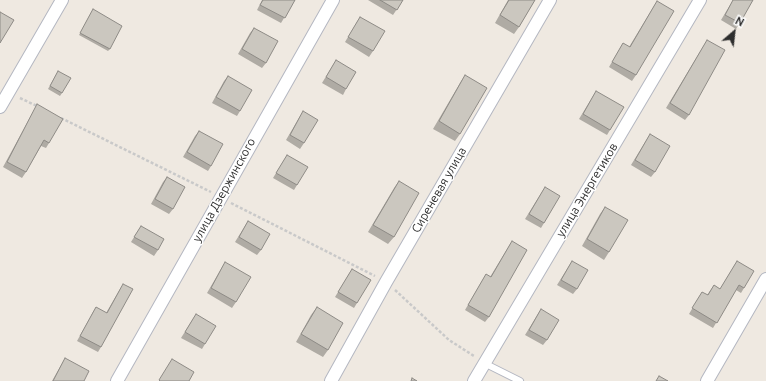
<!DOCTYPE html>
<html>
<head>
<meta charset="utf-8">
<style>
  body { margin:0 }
  #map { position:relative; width:766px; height:381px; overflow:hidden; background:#efe9e1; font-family:Ubuntu,sans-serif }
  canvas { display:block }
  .north { position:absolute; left:714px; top:12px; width:40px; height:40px; -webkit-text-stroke:3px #fff; paint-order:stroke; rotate:28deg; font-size:11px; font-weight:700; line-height:16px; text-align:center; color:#2e2e2e }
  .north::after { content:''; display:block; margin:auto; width:14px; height:18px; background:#2e2e2e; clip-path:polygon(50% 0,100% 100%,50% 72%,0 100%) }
</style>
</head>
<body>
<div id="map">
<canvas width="766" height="381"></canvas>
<div class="north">N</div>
</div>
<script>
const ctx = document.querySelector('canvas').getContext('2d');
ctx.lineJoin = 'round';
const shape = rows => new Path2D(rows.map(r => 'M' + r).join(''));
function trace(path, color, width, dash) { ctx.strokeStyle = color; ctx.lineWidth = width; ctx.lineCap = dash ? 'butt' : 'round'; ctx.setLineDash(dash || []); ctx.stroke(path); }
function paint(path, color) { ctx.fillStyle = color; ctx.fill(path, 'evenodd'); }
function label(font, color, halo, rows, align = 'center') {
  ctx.font = font + ' Ubuntu,sans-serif'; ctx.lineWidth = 3; ctx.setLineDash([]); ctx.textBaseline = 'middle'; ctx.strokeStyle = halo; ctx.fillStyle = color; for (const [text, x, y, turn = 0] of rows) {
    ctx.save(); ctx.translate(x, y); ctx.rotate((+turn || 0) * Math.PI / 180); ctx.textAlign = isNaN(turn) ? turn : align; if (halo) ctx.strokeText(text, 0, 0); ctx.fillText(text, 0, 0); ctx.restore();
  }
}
const path = shape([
  [20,98,39,107],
  [61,118,211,192],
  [231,203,375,276],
  [395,290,449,340,474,356]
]);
const lane = shape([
  [484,363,520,381]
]);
const street = shape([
  [0,107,62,0],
  [117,381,333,0],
  [331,381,386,282,550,0],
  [474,381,700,0],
  [707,381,766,279]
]);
const wall = shape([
  [262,0,295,0,281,23,257,10],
  [368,0,403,0,393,15],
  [508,0,535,0,519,27,514,34,495,23],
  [733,0,753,0,736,29,721,20],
  [657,1,636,75,632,81,609,67,623,43,629,47],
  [93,9,110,49,108,51,79,35],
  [360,17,373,51,369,57,345,42],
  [254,28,266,63,262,68,238,54,250,33],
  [707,40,689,115,685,120,666,108],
  [336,60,346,89,343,95,322,83],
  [58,71,62,93,60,96,48,89],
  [465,75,460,134,455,141,433,129,460,83],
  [228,76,240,111,237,116,212,103,224,81],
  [596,91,610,130,607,135,579,119],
  [37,104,49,143,46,148,41,146,26,172,22,178,3,167,34,110],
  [303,111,304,143,300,149,286,140],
  [199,131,211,166,208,171,183,157,195,136],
  [650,134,655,172,651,177,631,165],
  [287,155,297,185,294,190,273,178],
  [167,177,173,209,169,214,151,204,163,182],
  [399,181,394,237,388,244,368,232,394,188],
  [545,187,544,223,541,228,525,219],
  [605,207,609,252,604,260,582,246,600,214],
  [248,221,261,250,257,255,235,242],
  [141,226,158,250,154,256,131,242],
  [512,241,489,317,485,322,465,310,483,279,486,274,490,277],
  [572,261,577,289,573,294,557,285],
  [737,261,744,288,741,293,736,290,713,328,689,314,702,292,707,295,714,285,720,289],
  [225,262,236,302,232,308,207,293],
  [352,269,357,303,354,308,335,297],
  [123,284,101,347,98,352,77,341,93,312,96,307,106,313],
  [317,307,328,350,323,357,296,342,311,315],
  [541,309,547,340,543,345,525,335],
  [196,314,205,344,202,349,181,338],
  [65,358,84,381,52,381]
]);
const building = shape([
  [263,0,295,0,285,18,260,5,263,0],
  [380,0,403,0,397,10,380,0],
  [509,0,535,0,519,27,500,15,509,0],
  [733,0,753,0,740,23,725,15,733,0],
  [657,1,674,11,636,75,612,62,623,43,630,47,657,1],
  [93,9,122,26,110,49,80,33,93,9],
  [0,12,14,20,0,43,0,12],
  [360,17,385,31,373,51,348,37,360,17],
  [254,28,278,41,266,63,242,49,254,28],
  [707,40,725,50,689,115,670,103,707,40],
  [336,60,356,72,346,89,326,77,336,60],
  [58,71,71,78,62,93,50,86,58,71],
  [465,75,487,88,460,134,439,121,465,75],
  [228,76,252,90,240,111,216,97,228,76],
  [596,91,624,107,610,130,583,114,596,91],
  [37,104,63,119,49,143,44,140,26,172,7,162,37,104],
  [303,111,318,120,304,143,290,135,303,111],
  [199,131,223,144,211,166,187,152,199,131],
  [650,134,670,146,655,172,635,160,650,134],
  [287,155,308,167,297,185,276,173,287,155],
  [167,177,185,187,173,209,155,199,167,177],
  [399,181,419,193,394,237,373,225,399,181],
  [545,187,560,196,544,223,529,214,545,187],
  [605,207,628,220,609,252,587,239,605,207],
  [248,221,270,234,261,250,239,237,248,221],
  [141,226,164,239,158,250,134,237,141,226],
  [512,241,527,250,489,317,468,305,486,274,491,277,512,241],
  [572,261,588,270,577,289,561,280,572,261],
  [737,261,754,271,744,288,739,285,717,323,692,308,702,292,708,295,714,285,720,289,737,261],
  [225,262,251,277,236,302,211,288,225,262],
  [352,269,371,280,357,303,338,292,352,269],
  [123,284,133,289,101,347,80,336,96,307,107,313,123,284],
  [317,307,343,323,328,350,301,334,317,307],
  [541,309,559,320,547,340,529,330,541,309],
  [196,314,216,326,205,344,185,332,196,314],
  [65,358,89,371,84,381,53,381,65,358],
  [172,359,194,372,189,381,160,381,159,380,172,359],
  [659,376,668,381,656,381,659,376],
  [412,378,417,381,411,381,412,378]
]);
const streetNames = [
  ["улица Дзержинского",224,190,-61],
  ["Сиреневая улица",439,190,-60],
  ["улица Энергетиков",587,190,-59]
];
trace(lane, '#b4b7c1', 8);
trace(street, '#b4b7c1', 14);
trace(path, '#c9c9c9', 2.5, [3, 2]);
trace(lane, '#fff', 6);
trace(street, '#fff', 12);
paint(wall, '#afaba4');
paint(building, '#cbc7bf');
trace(building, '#8e8b86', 1);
label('12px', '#2e2e2e', '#fff', streetNames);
</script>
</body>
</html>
